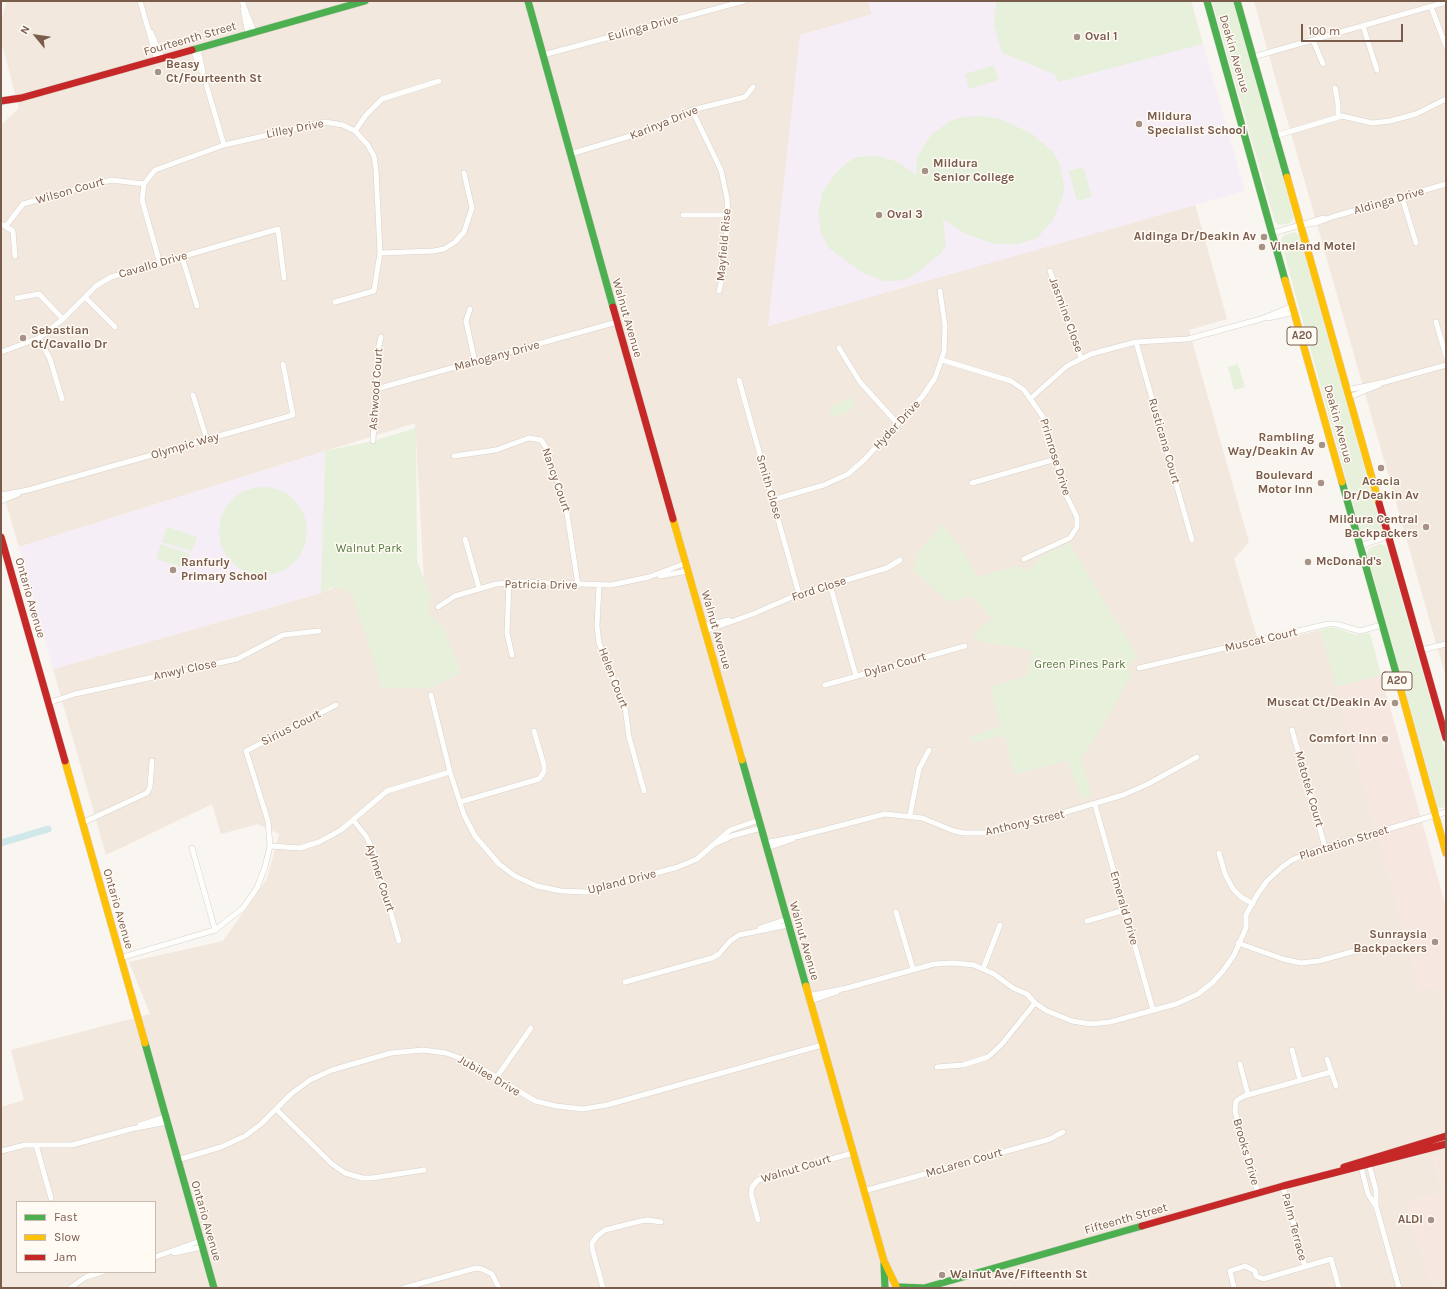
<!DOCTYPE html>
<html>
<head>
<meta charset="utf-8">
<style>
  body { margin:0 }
  #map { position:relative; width:1447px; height:1289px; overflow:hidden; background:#f9f5f0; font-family:Karla,sans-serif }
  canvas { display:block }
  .frame { position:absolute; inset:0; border:2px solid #7a5c4d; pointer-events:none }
  .legend { position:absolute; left:16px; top:1201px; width:140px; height:72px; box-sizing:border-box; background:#fffaf3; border:1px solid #cabbb1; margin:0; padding:5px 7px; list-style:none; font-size:12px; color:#7a5c4d }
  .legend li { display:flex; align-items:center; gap:8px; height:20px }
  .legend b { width:20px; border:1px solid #cabbb1 }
  .north { position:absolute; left:16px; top:16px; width:40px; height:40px; -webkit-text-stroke:3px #fffaf3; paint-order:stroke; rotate:299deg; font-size:11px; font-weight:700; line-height:16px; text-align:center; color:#7a5c4d }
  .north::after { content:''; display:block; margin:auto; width:14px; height:18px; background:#7a5c4d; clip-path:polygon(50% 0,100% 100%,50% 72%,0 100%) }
  .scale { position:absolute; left:1301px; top:24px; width:102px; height:18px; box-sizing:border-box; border:2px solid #7a5c4d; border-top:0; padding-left:5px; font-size:12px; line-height:14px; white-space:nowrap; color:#7a5c4d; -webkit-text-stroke:3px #fffaf3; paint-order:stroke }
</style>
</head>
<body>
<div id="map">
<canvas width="1447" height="1289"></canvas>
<div class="frame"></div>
<ul class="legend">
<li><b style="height:5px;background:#4caf50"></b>Fast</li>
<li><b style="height:5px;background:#ffc107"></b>Slow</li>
<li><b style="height:5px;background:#c62828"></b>Jam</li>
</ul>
<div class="north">N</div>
<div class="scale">100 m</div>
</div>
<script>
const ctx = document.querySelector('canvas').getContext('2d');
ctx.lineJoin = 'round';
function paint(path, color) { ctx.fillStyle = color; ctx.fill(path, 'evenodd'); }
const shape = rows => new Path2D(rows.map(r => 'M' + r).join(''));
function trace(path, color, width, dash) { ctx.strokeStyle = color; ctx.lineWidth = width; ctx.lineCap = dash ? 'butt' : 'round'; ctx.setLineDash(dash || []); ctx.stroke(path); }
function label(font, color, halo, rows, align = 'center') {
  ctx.font = font + ' Karla,sans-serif'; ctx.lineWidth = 3; ctx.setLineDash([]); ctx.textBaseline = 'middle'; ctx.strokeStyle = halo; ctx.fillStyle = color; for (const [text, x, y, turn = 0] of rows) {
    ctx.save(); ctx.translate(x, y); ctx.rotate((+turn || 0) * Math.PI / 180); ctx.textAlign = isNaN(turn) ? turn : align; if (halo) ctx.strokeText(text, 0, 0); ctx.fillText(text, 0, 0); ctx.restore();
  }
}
const residential = shape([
  [7,1,868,1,872,14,768,326,1195,204,1227,319,1189,330,1249,542,1234,559,1259,644,1321,630,1417,976,1423,989,1435,986,1440,992,1446,1014,1446,1153,1433,1157,1443,1192,1407,1203,1430,1284,1446,1280,1446,1288,1,1288,1,1107,24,1100,11,1050,150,1014,129,962,223,941,267,879,279,834,258,824,221,834,212,804,106,855,53,669,321,593,340,585,425,596,415,423,19,547,1,486,1,125,19,108,3,48,1,48,1,20],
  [17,1202,155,1202,155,1272,17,1272],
  [1254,1,1446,1,1446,678,1271,63]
]);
const commercial = shape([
  [1381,675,1446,907,1446,1014,1440,993,1437,993,1435,986,1417,991,1413,977,1417,976,1336,687],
  [1446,1153,1446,1280,1430,1285,1407,1203,1443,1192,1433,1156]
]);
const education = shape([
  [868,1,1191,1,1245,191,768,326,800,35,872,14],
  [325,451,321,593,53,669,19,547]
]);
const green = shape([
  [996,1,1191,1,1203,44,1059,82,1054,74,1002,53,994,25],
  [1212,1,1233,1,1294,218,1290,223,1279,225,1275,222],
  [994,65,998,80,969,89,965,74],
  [981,116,1000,119,1031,133,1053,152,1059,162,1064,185,1063,195,1053,220,1037,238,1018,244,995,244,966,234,943,219,946,245,940,254,918,272,907,279,897,281,885,281,863,273,829,248,821,233,818,211,823,191,837,172,844,165,856,157,878,156,898,162,916,175,917,157,931,135,950,121,963,117],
  [1083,167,1092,197,1077,201,1069,171],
  [1294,232,1299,235,1382,530,1379,534,1371,537,1365,537,1361,533,1281,242,1283,236],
  [1238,364,1245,387,1234,390,1228,367],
  [850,397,855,407,834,418,829,409],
  [416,428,417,561,431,597,427,611,432,618,443,626,461,673,431,688,382,688,353,596,344,589,332,587,321,593,325,451,373,441],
  '219 531a44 44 0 1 1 88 0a44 44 0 1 1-88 0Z',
  [942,524,960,547,978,577,1017,566,1022,570,1027,570,1032,568,1041,556,1069,543,1138,657,1130,662,1129,668,1131,674,1112,711,1081,759,1092,796,1081,799,1067,760,1015,775,1004,736,972,742,971,737,1001,726,990,687,1027,676,1032,650,977,641,972,635,992,619,972,596,950,602,912,570,916,564,916,555],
  [167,527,197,537,192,551,162,542],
  [161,544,190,554,185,568,156,559],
  [1380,544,1385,545,1387,548,1446,755,1446,807,1440,808,1438,807,1367,554,1369,548],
  [1332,627,1356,635,1370,633,1381,675,1336,687,1321,630]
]);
const canal = shape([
  [1,843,48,829]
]);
const street = shape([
  [140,1,157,60],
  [242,1,254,32],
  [1431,7,1446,46],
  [243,9,248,34],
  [1363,26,1377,70],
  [151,32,162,58],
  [1313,40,1323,64],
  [198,48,203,72],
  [193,50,204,77,224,145],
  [543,55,744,1],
  [1253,57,1446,2],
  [1335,88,1338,104,1338,117],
  [692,110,721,170,727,198,728,215,723,274,719,291],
  [355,131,366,115,382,99,439,81],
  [1275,136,1342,116,1372,123,1390,121,1416,114,1446,99],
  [570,154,634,135,692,110,745,97,753,87],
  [1402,197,1416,243],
  [683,215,728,215],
  [1,224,13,231,15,256],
  [1301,225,1316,223,1332,217,1446,184],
  [6,226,23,204,111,180,144,184],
  [1273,233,1324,218],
  [380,253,433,251,444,249,455,242,464,232,472,208,464,173],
  [182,257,197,306],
  [160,264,142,200,144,184,155,170,224,145,325,122,343,125,355,131,367,144,374,156,376,170,380,253,374,291,335,302],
  [1050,271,1081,358],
  [85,297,115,327],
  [17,298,39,294,63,319],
  [470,309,466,321,475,362],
  [1268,318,1295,312],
  [1436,322,1446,356],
  [39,338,50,359,62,399],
  [1136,342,1192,540],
  [839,348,860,382,898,424],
  [1,352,39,338,63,319,96,286,111,277,278,229,284,278],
  [942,360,1011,381,1024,390,1043,417,1066,495,1077,517,1077,527,1070,538,1024,559],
  [739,380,799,594],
  [376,389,617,322],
  [1347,390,1385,382,1446,365],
  [193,395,207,440],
  [1349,397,1379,385],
  [1031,398,1067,366,1091,354,1136,342,1188,339,1261,319,1293,306],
  [373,441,378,350,381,337],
  [454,456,496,450,529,438,541,440,547,449,567,513,578,585],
  [972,483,1056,459],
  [1,495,28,490,293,415,283,364],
  [772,500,824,485,848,474,864,460,922,397,935,378,944,352,945,326,940,291],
  [1,501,18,494],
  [465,539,479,588],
  [1360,546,1389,536],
  [660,576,688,571],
  [509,582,507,633,512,655],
  [830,585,856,676],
  [599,586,597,626,599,643,625,707,629,737,644,791],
  [438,607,455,596,496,584,521,582,611,585,649,577,686,563],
  [703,626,729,620],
  [705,631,753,614,799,594,887,568,900,560],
  [1421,650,1446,644],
  [1139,668,1328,624,1336,624,1360,631,1382,625],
  [825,685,965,646],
  [431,695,450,772,464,815,475,836,499,864,515,876,537,886,561,891,587,892,678,867,697,859,730,830,759,820],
  [48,703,75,694,237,659,283,635,319,631],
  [1292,730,1325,847],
  [460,802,539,779,544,772,544,765,534,731],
  [1095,805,1153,1010],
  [910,815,919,769,929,750],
  [353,820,366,836,373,850,399,941],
  [82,823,147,793,150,787,152,761],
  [717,843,732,836,761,828],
  [765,843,800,836,885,814,922,818,954,831,964,833,988,833,1002,831,1123,795,1148,784,1197,757],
  [270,846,300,848,319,842,341,830,387,791,450,772],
  [192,848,215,930],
  [767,848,793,839],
  [1219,853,1225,874,1233,889,1241,897,1253,904],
  [896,912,913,969],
  [1087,921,1125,910],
  [760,928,787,919],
  [1238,943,1283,959,1301,963,1319,961,1362,949],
  [120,958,215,930,243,908,257,888,265,867,270,846,268,821,246,751,336,705],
  [983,969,1000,925],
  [625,982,712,958,719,954,730,941,739,935,788,925],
  [808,996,847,988,934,964,954,963,974,965,994,974,1013,988,1027,994,1035,1003,1047,1011,1072,1021,1091,1024,1110,1022,1176,1004,1198,994,1212,983,1223,971,1234,955,1246,928,1246,915,1257,895,1267,881,1282,867,1292,860,1313,851,1446,812],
  [810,1001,837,992],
  [1292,1050,1300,1080],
  [1327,1059,1336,1086],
  [1240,1064,1248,1095],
  [937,1067,963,1065,988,1057,1001,1045,1035,1003],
  [496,1078,531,1028],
  [276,1109,332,1164,345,1173,362,1178,372,1178,424,1170],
  [140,1125,165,1117],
  [36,1145,51,1198],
  [1,1151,25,1145,72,1145,131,1129,167,1122],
  [177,1160,221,1147,245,1136,261,1124,291,1094,310,1080,332,1070,391,1053,423,1050,446,1053,471,1062,535,1101,556,1106,583,1109,607,1105,822,1045],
  [1368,1161,1376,1190,1376,1206,1399,1288],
  [1360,1163,1368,1194,1375,1205],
  [1283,1186,1305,1267],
  [864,1191,1050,1139,1063,1132],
  [1258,1193,1235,1111,1236,1101,1244,1096,1331,1072],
  [758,1220,751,1194,752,1187,758,1180,853,1153],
  [174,1253,202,1247],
  [155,1257,200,1241],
  [70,1288,86,1277,102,1272],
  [404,1288,476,1268,482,1269,492,1274,499,1288],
  [603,1288,592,1248,592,1243,597,1236,605,1230,641,1221,647,1220,661,1222],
  [1234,1288,1230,1271,1245,1266,1255,1271,1256,1276,1263,1279,1331,1259,1339,1288]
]);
const fast = shape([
  [528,1,613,307],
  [1207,1,1285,280],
  [1237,1,1287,177],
  [192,50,365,1],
  [1342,482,1398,680],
  [742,760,806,986],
  [145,1043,214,1288],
  [884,1264,885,1288],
  [899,1287,925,1288],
  [924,1288,1142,1226]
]);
const slow = shape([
  [1287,177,1379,503],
  [1285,280,1342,482],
  [673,519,742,760],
  [1398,680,1446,853],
  [65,761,145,1043],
  [806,986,884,1261,896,1286]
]);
const jam = shape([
  [1,101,21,98,192,50],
  [613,307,673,519],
  [1379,503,1446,738],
  [1,537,65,761],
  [1344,1167,1446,1136],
  [1142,1226,1283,1186,1446,1144]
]);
const markers = [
  [1077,37,4,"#a69286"],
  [158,72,4,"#a69286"],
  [1139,124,4,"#a69286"],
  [925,171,4,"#a69286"],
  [879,215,4,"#a69286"],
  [1264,237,4,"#a69286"],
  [1262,247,4,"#a69286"],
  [23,338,4,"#a69286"],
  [1322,445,4,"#a69286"],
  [1381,468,4,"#a69286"],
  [1321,483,4,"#a69286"],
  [1426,527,4,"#a69286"],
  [1308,562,4,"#a69286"],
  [173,570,4,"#a69286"],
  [1395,703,4,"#a69286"],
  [1385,739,4,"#a69286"],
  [1435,942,4,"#a69286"],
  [1431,1220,4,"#a69286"],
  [942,1275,4,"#a69286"]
];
const shields = [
  [1302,336,30],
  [1397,681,30]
];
const shieldNames = [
  ["A20",1302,336],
  ["A20",1397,681]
];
const streetNames = [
  ["Eulinga Drive",643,28,-15],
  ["Fourteenth Street",190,39,-16],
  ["Deakin Avenue",1234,54,74],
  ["Karinya Drive",664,123,-22],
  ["Lilley Drive",295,129,-11],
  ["Wilson Court",70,191,-16],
  ["Aldinga Drive",1389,201,-16],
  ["Mayfield Rise",724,245,-85],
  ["Cavallo Drive",153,265,-16],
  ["Jasmine Close",1066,315,70],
  ["Walnut Avenue",627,318,74],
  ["Mahogany Drive",497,356,-15],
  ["Ashwood Court",376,389,-86],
  ["Deakin Avenue",1338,424,75],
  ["Hyder Drive",897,425,-47],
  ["Rusticana Court",1164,441,74],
  ["Olympic Way",185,446,-16],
  ["Primrose Drive",1055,457,73],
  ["Nancy Court",556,480,71],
  ["Smith Close",769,487,74],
  ["Patricia Drive",541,585,1],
  ["Ford Close",819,589,-18],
  ["Ontario Avenue",30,598,74],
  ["Walnut Avenue",716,630,74],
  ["Muscat Court",1261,640,-13],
  ["Dylan Court",895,665,-16],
  ["Anwyl Close",185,670,-12],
  ["Helen Court",613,678,69],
  ["Sirius Court",291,728,-27],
  ["Matotek Court",1309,789,74],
  ["Anthony Street",1025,823,-13],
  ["Plantation Street",1344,843,-17],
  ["Aylmer Court",380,878,72],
  ["Upland Drive",622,882,-14],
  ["Emerald Drive",1124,908,74],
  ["Ontario Avenue",118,909,74],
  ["Walnut Avenue",804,941,74],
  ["Jubilee Drive",489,1076,30],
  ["Brooks Drive",1246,1152,74],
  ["McLaren Court",964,1163,-16],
  ["Walnut Court",796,1169,-17],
  ["Fifteenth Street",1126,1219,-16],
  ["Ontario Avenue",206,1221,74],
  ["Palm Terrace",1294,1227,75]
];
const poiNames = [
  ["Oval 1",1085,37],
  ["Beasy",166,65],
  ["Ct/Fourteenth St",166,79],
  ["Mildura",1147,117],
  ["Specialist School",1147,131],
  ["Mildura",933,164],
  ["Senior College",933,178],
  ["Oval 3",887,215],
  ["Aldinga Dr/Deakin Av",1256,237,"right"],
  ["Vineland Motel",1270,247],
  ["Sebastian",31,331],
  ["Ct/Cavallo Dr",31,345],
  ["Rambling",1314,438,"right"],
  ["Way/Deakin Av",1314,452,"right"],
  ["Boulevard",1313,476,"right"],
  ["Motor Inn",1313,490,"right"],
  ["Acacia",1381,482,"center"],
  ["Dr/Deakin Av",1381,496,"center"],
  ["Mildura Central",1418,520,"right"],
  ["Backpackers",1418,534,"right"],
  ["McDonald's",1316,562],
  ["Ranfurly",181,563],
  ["Primary School",181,577],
  ["Muscat Ct/Deakin Av",1387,703,"right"],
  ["Comfort Inn",1377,739,"right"],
  ["Sunraysia",1427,935,"right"],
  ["Backpackers",1427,949,"right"],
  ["ALDI",1423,1220,"right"],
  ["Walnut Ave/Fifteenth St",950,1275]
];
const parkNames = [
  ["Walnut Park",369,549],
  ["Green Pines Park",1080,665]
];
paint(residential, '#f2e8de');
paint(commercial, '#f6e8e1');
paint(education, '#f6eef6');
paint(green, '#e7f0db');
trace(canal, '#d0e8ea', 7);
trace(street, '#d7d1cb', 6);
trace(fast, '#d9d2cb', 8);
trace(slow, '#d9d2cb', 8);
trace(jam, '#d9d2cb', 8);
trace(street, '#fefefd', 5);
trace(fast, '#4caf50', 7);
trace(slow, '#ffc107', 7);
trace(jam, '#c62828', 7);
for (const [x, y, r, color] of markers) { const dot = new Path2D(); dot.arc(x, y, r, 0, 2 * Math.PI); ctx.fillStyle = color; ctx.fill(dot); trace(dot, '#fffaf3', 1.5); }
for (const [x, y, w] of shields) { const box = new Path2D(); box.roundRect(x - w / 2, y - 9, w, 18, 3); ctx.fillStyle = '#fffaf3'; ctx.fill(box); trace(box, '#7a5c4d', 1); }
label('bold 11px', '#7a5c4d', null, shieldNames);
label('12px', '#7a5c4d', '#fffaf3', streetNames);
label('bold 12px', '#7a5c4d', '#fffaf3', poiNames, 'left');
label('12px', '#537a41', '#fffaf3', parkNames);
</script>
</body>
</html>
